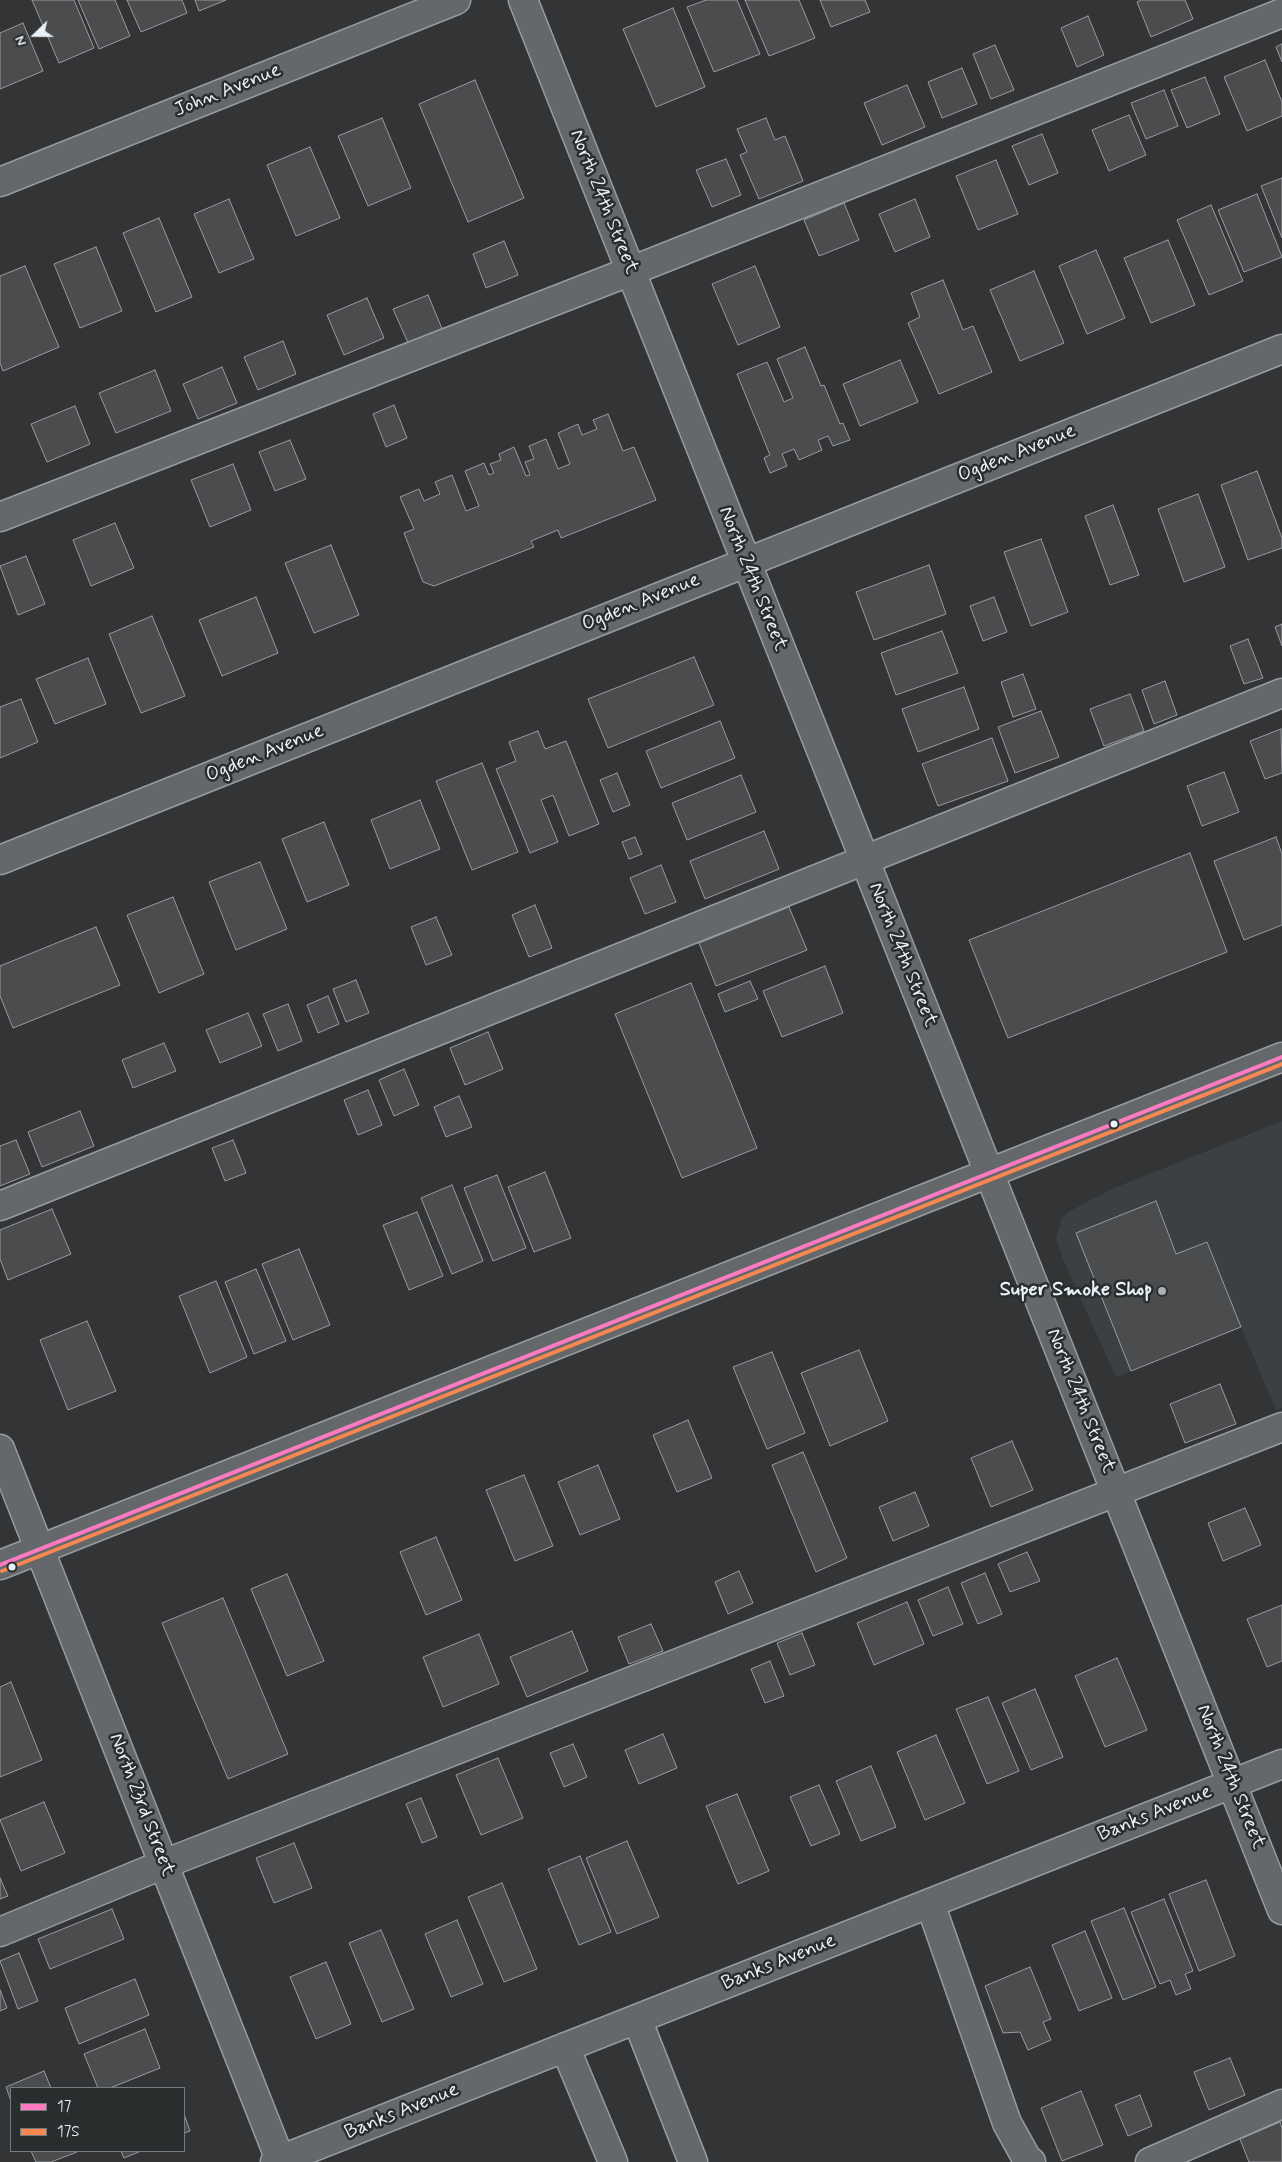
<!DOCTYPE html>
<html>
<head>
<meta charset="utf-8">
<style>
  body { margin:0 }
  #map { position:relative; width:1282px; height:2162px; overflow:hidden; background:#333435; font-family:Mynerve,sans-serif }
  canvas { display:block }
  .legend { position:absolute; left:10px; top:2087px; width:175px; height:65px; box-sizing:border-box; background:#2a2d2e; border:1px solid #767b7f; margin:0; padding:6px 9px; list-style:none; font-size:15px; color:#e8f1f8 }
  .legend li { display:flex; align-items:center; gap:10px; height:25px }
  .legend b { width:25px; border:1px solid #767b7f }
  .north { position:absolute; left:10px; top:10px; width:50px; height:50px; -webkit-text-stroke:4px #2a2d2e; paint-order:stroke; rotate:248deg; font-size:14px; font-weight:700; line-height:20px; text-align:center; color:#e8f1f8 }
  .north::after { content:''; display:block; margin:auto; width:18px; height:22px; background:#e8f1f8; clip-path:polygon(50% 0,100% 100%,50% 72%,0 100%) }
</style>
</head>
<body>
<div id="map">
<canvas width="1282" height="2162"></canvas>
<ul class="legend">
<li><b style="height:6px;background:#fe7ac1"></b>17</li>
<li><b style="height:6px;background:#f88751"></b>17S</li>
</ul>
<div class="north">N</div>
</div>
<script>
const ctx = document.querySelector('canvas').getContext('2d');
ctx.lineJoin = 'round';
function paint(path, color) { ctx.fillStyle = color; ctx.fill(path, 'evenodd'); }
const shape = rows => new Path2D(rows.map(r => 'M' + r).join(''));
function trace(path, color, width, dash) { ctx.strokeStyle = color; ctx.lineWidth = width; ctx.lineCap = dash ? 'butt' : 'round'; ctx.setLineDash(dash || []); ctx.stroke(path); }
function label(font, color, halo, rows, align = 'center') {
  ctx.font = font + ' Mynerve,sans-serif'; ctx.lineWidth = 5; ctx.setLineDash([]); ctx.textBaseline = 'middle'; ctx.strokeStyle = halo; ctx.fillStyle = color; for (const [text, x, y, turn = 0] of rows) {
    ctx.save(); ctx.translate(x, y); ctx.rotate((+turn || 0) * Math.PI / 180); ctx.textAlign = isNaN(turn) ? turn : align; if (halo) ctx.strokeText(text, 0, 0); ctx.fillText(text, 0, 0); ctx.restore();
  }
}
const built = shape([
  [1282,1121,1282,1408,1276,1410,1241,1327,1116,1377,1062,1257,1056,1238,1062,1218,1068,1212,1114,1188]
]);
const building = shape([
  [32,0,74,0,94,48,59,63,32,0],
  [78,0,115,0,130,36,99,49,78,0],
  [127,0,182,0,187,13,141,32,127,0],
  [195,0,226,0,199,11,195,0],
  [706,0,737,0,760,54,714,72,687,7,706,0],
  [745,0,799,0,815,38,769,56,745,0],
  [820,0,865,0,870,12,831,27,820,0],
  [1141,0,1185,0,1193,19,1151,37,1137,2,1141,0],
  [673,8,705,87,656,107,623,29,673,8],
  [1088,16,1104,55,1077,67,1061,28,1088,16],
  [23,23,43,71,0,89,0,33,23,23],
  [1282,44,1282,62,1276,47,1282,44],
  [995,45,1014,90,991,99,973,54,995,45],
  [1265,60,1282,102,1282,116,1247,131,1224,77,1265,60],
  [962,68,977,104,942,118,928,82,962,68],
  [1205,77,1220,114,1187,128,1171,90,1205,77],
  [475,80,524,198,468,222,419,104,475,80],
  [907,85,925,127,882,145,864,103,907,85],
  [1164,90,1178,126,1146,139,1131,103,1164,90],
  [1129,115,1146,155,1109,171,1092,130,1129,115],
  [382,118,411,188,368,206,338,136,382,118],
  [766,118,775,140,785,136,803,181,759,199,740,155,747,152,737,129,766,118],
  [1042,134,1058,173,1029,185,1012,146,1042,134],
  [310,147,340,218,296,236,267,165,310,147],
  [726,159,741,195,712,207,696,170,726,159],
  [996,160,1018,214,978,230,956,176,996,160],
  [1282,178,1282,238,1261,186,1282,178],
  [1257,194,1282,257,1244,272,1218,210,1257,194],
  [229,199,254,259,219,273,194,214,229,199],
  [915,199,930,237,895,252,879,214,915,199],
  [844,203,859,240,819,256,804,220,844,203],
  [1211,205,1243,281,1209,295,1177,220,1211,205],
  [159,218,192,297,156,312,123,233,159,218],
  [1168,240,1195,305,1151,323,1124,258,1168,240],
  [504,241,518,275,486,288,473,254,504,241],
  [96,247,122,311,80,328,54,264,96,247],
  [1096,250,1125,318,1087,334,1059,266,1096,250],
  [25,266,59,347,3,371,0,363,0,276,25,266],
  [755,266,780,327,738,345,712,284,755,266],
  [1034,271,1064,343,1020,361,990,290,1034,271],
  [943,280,963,330,973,326,992,372,939,394,908,323,920,317,911,293,943,280],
  [428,295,443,331,409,345,393,309,428,295],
  [367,298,384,338,344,355,327,315,367,298],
  [283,341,296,374,258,390,244,357,283,341],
  [805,347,821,386,824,385,840,424,843,423,850,440,833,446,828,436,818,440,822,450,799,460,794,449,782,454,787,466,770,473,764,458,770,455,737,374,767,362,784,402,793,398,777,359,805,347],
  [900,360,918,402,860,426,843,384,900,360],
  [222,367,237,403,198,419,183,384,222,367],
  [155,370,171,411,116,433,99,393,155,370],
  [394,405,407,438,386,447,373,414,394,405],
  [75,406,90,444,47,462,31,424,75,406],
  [608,414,623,451,634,447,656,500,561,538,558,530,531,541,534,547,434,586,423,582,404,533,414,529,400,497,419,489,424,501,440,494,435,482,452,475,466,511,479,506,465,471,484,463,489,475,494,473,490,464,501,460,499,454,514,447,526,476,530,475,525,462,534,459,529,446,546,439,558,469,570,464,558,433,578,424,582,435,597,429,593,420,608,414],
  [290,440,306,479,275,491,259,452,290,440],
  [233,464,251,510,210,527,191,480,233,464],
  [1257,471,1282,538,1282,548,1248,560,1221,485,1257,471],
  [1198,494,1225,567,1184,582,1158,509,1198,494],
  [1113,505,1139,575,1110,585,1085,516,1113,505],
  [115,523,134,568,91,586,73,540,115,523],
  [1041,539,1068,612,1031,626,1004,552,1041,539],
  [331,545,359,615,314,633,285,563,331,545],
  [26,556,45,604,18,615,0,566,26,556],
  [929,565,946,614,874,640,856,592,929,565],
  [256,597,278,653,222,676,199,620,256,597],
  [994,597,1007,632,983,641,970,606,994,597],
  [152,616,185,696,141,713,109,634,152,616],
  [1282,624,1282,646,1275,627,1282,624],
  [942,631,958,673,896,695,881,653,942,631],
  [1248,639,1263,678,1244,684,1230,646,1248,639],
  [694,657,714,705,608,748,588,699,694,657],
  [88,658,106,704,55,724,36,679,88,658],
  [1023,674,1036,709,1013,717,1001,682,1023,674],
  [1165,681,1177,715,1154,724,1142,690,1165,681],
  [964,687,979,729,918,752,902,709,964,687],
  [1130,694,1144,731,1104,746,1090,709,1130,694],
  [21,699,38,742,0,758,0,707,21,699],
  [1041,711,1059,757,1015,773,998,727,1041,711],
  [720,721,735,758,661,788,646,751,720,721],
  [1281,729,1282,773,1265,779,1250,741,1281,729],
  [538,731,545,749,566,741,599,824,569,836,553,795,541,800,558,842,530,853,496,769,516,761,509,742,538,731],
  [992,738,1008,781,938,806,922,764,992,738],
  [482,763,518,852,472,870,436,781,482,763],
  [1224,772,1239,812,1202,826,1187,786,1224,772],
  [617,773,630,805,613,812,600,780,617,773],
  [741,775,756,812,687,840,672,803,741,775],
  [420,800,440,849,390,869,371,820,420,800],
  [324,822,349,885,307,902,282,839,324,822],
  [764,831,779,869,705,899,690,861,764,831],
  [635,837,642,854,629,859,622,842,635,837],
  [1276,837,1282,854,1282,925,1244,940,1214,861,1276,837],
  [1190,853,1227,952,1008,1038,969,940,1190,853],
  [260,862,287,929,236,950,209,882,260,862],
  [661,865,676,902,645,914,630,878,661,865],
  [173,897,204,974,159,993,127,915,173,897],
  [535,905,552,948,529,957,512,915,535,905],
  [789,907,807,950,716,986,699,943,789,907],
  [436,917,452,955,426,965,411,927,436,917],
  [96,927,120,985,13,1028,0,996,0,966,96,927],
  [825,966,843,1013,782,1037,763,991,825,966],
  [356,980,369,1013,346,1022,333,989,356,980],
  [750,981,758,999,725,1012,718,994,750,981],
  [691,983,757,1148,682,1178,615,1014,691,983],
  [328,996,339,1024,318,1033,307,1005,328,996],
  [288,1004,302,1041,278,1051,263,1014,288,1004],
  [248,1013,262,1046,220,1063,206,1030,248,1013],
  [488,1032,503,1069,465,1085,450,1048,488,1032],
  [164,1043,176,1071,133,1088,122,1060,164,1043],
  [404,1069,419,1105,394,1116,379,1080,404,1069],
  [368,1090,382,1125,358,1135,344,1100,368,1090],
  [459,1096,472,1127,446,1137,434,1107,459,1096],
  [80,1111,94,1146,42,1167,28,1132,80,1111],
  [16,1140,30,1174,0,1186,0,1146,16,1140],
  [233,1140,246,1173,225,1181,212,1148,233,1140],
  [545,1172,571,1238,534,1252,508,1187,545,1172],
  [497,1175,526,1248,493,1261,464,1188,497,1175],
  [452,1185,483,1261,452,1274,421,1198,452,1185],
  [1156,1201,1176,1254,1207,1242,1241,1327,1131,1371,1076,1233,1156,1201],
  [52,1209,71,1254,8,1280,0,1259,0,1230,52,1209],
  [417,1212,443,1276,409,1290,383,1225,417,1212],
  [299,1249,330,1325,293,1340,262,1264,299,1249],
  [256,1269,286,1341,254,1354,225,1282,256,1269],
  [216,1281,247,1357,210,1373,179,1296,216,1281],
  [87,1321,116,1391,68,1410,40,1340,87,1321],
  [859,1350,888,1421,830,1446,801,1373,859,1350],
  [772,1352,805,1433,767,1449,733,1367,772,1352],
  [1220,1384,1236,1424,1185,1443,1170,1404,1220,1384],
  [688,1420,712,1478,677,1492,653,1435,688,1420],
  [1012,1441,1033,1490,991,1507,971,1458,1012,1441],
  [803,1452,847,1558,816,1572,772,1465,803,1452],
  [598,1465,620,1519,580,1535,558,1482,598,1465],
  [524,1475,553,1546,515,1561,486,1490,524,1475],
  [915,1492,929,1526,893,1541,879,1507,915,1492],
  [1245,1508,1261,1545,1223,1561,1208,1523,1245,1508],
  [436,1537,462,1600,426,1615,400,1552,436,1537],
  [1027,1552,1040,1581,1010,1592,998,1564,1027,1552],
  [739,1571,753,1603,728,1614,715,1582,739,1571],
  [985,1573,1002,1614,978,1624,961,1583,985,1573],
  [287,1574,324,1661,287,1676,251,1589,287,1574],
  [948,1587,963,1624,933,1636,918,1600,948,1587],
  [223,1598,288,1754,228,1779,162,1623,223,1598],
  [907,1602,924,1644,874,1665,857,1623,907,1602],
  [1282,1605,1282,1661,1267,1667,1247,1619,1282,1605],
  [651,1624,663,1651,629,1664,618,1637,651,1624],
  [572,1631,588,1671,527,1697,510,1657,572,1631],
  [802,1633,815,1665,790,1675,777,1643,802,1633],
  [479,1634,499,1684,443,1707,423,1657,479,1634],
  [1117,1658,1147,1730,1105,1747,1075,1676,1117,1658],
  [770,1661,784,1696,765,1703,751,1669,770,1661],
  [11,1682,42,1760,0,1777,0,1687,11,1682],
  [1035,1689,1063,1757,1031,1770,1002,1703,1035,1689],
  [988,1697,1019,1771,987,1784,956,1709,988,1697],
  [663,1734,677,1768,639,1784,625,1750,663,1734],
  [936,1735,965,1803,925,1820,897,1752,936,1735],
  [573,1744,587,1777,564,1787,550,1753,573,1744],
  [498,1758,523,1818,481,1835,456,1775,498,1758],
  [871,1766,896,1827,861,1841,836,1781,871,1766],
  [819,1785,840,1834,811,1846,790,1797,819,1785],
  [737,1794,769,1871,738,1884,706,1806,737,1794],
  [421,1798,437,1837,422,1843,406,1804,421,1798],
  [44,1802,65,1853,21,1871,0,1820,44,1802],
  [627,1841,659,1917,617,1934,586,1858,627,1841],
  [294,1843,312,1888,274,1903,256,1858,294,1843],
  [580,1856,611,1932,579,1945,548,1869,580,1856],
  [0,1878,8,1896,0,1899,0,1878],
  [1206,1880,1235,1956,1199,1971,1169,1894,1206,1880],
  [502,1883,537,1969,504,1982,468,1897,502,1883],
  [1164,1899,1193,1971,1185,1974,1191,1989,1176,1995,1170,1980,1160,1984,1131,1912,1164,1899],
  [1124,1908,1156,1987,1123,2000,1091,1921,1124,1908],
  [112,1909,124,1939,50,1969,38,1939,112,1909],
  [457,1920,483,1984,451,1997,425,1934,457,1920],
  [381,1930,414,2009,382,2022,349,1943,381,1930],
  [1085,1931,1112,1998,1079,2011,1052,1945,1085,1931],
  [19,1953,38,2001,18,2009,0,1961,19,1953],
  [326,1962,351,2024,316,2039,290,1977,326,1962],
  [1030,1967,1051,2019,1043,2022,1051,2040,1028,2050,1020,2032,1003,2033,985,1986,1030,1967],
  [135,1979,149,2015,79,2044,65,2008,135,1979],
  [0,1990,7,2008,0,2011,0,1990],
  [145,2029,160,2068,110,2088,98,2088,84,2054,145,2029],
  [1230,2058,1245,2095,1209,2110,1194,2072,1230,2058],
  [44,2071,51,2088,11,2088,11,2101,6,2087,44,2071],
  [1081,2091,1103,2145,1062,2161,1041,2108,1081,2091],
  [1140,2095,1152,2126,1128,2136,1115,2105,1140,2095],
  [184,2114,190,2131,184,2133,184,2114],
  [1280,2122,1282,2128,1282,2162,1249,2162,1240,2139,1280,2122],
  [31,2151,76,2151,77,2152,51,2162,36,2162,31,2151],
  [121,2151,141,2151,124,2158,121,2151]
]);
const minor = shape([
  [523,0,1282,1910],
  [0,182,456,0],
  [0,517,631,271,1282,13],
  [0,860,1282,349],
  [0,1206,1282,693],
  [0,1449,281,2162],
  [930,1903,1007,2123,1027,2159,1031,2162],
  [0,1932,164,1864,1282,1427],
  [637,2019,693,2162],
  [565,2047,613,2162],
  [275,2162,1282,1764],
  [1150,2162,1282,2104]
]);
const major = shape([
  [0,1565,1282,1057]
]);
const bus1 = shape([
  [0,1565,1282,1057]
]);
const bus2 = shape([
  [2,1571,1282,1064]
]);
const markers = [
  [1114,1124,4.5,"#e8f1f8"],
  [1162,1291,5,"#a9afb4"],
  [12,1567,4.5,"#e8f1f8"]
];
const streetNames = [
  ["John Avenue",228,91,-22],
  ["North 24th Street",603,202,68],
  ["Ogden Avenue",1017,454,-22],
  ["North 24th Street",752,579,68],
  ["Ogden Avenue",641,603,-22],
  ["Ogden Avenue",265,754,-22],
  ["North 24th Street",902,955,68],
  ["North 24th Street",1080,1401,68],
  ["North 24th Street",1230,1777,68],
  ["North 23rd Street",141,1805,69],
  ["Banks Avenue",1155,1814,-22],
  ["Banks Avenue",779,1963,-22],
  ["Banks Avenue",402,2112,-22]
];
const poiNames = [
  ["Super Smoke Shop",1152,1291]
];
paint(built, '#3d4042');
paint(building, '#4b4c4d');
trace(building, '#999b9e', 1);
trace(minor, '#999b9e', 31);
trace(major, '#999b9e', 31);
trace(minor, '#64686b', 28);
trace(major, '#64686b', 28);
trace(bus1, '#fe7ac1', 4);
trace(bus2, '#f88751', 4);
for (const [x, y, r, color] of markers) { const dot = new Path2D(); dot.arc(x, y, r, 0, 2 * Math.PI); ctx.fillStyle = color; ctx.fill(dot); trace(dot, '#2a2d2e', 2); }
label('20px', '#e8f1f8', '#2a2d2e', streetNames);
label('bold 20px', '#e8f1f8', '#2a2d2e', poiNames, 'right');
</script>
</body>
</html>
